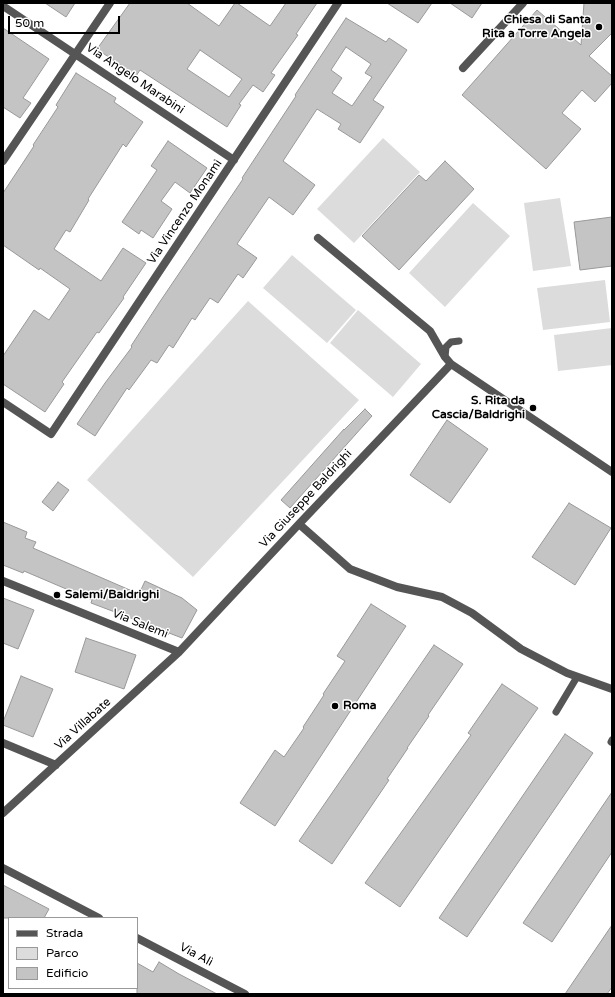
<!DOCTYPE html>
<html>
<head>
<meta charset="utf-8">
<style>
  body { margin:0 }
  #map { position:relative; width:615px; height:997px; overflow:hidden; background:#fff; font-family:"Varela Round",sans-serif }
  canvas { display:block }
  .frame { position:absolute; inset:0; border:4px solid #000; pointer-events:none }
  .legend { position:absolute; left:8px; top:917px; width:130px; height:72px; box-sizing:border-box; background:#fff; border:1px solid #999; margin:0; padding:5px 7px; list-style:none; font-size:12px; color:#000 }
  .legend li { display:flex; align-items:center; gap:8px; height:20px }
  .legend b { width:20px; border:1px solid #999 }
  .scale { position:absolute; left:8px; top:16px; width:112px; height:18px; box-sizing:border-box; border:2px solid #000; border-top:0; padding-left:5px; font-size:12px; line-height:14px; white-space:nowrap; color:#000; -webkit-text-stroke:3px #fff; paint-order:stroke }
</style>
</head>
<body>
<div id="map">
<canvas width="615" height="997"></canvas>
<div class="frame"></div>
<ul class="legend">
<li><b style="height:5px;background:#555"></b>Strada</li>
<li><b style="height:11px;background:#dcdcdc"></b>Parco</li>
<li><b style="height:11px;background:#c4c4c4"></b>Edificio</li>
</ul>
<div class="scale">50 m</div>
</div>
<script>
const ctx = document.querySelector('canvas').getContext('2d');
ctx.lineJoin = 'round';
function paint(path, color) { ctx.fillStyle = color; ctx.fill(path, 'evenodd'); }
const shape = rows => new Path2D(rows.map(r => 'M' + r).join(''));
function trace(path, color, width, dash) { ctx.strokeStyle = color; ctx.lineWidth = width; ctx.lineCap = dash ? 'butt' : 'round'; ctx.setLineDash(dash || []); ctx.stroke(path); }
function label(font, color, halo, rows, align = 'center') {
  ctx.font = font + ' "Varela Round",sans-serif'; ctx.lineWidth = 3; ctx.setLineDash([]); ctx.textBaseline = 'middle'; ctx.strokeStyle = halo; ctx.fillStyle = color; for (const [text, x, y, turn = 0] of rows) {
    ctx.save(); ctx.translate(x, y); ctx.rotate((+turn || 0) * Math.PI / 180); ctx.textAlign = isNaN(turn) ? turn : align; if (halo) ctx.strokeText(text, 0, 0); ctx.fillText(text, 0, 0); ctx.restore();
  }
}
const green = shape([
  [383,138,420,172,354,243,317,209],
  [560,198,571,266,533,271,524,203],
  [473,203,510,236,445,307,409,273],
  [292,255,356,310,327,343,263,288],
  [605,280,610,322,543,330,537,288],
  [248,301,359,400,193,577,87,480],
  [358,310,421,364,393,397,330,343],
  [612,328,612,365,558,371,554,335]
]);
const building = shape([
  [45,3,75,3,66,17,45,3],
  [130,3,187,3,219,26,235,3,237,3,270,26,286,3,317,3,296,34,298,35,271,73,275,75,263,92,253,85,239,104,241,105,227,127,140,70,136,76,97,49,130,3],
  [200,50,242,79,229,97,187,69,200,50],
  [387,3,432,3,418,23,387,3],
  [450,3,482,3,472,18,450,3],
  [584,3,612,3,612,33,589,56,612,76,612,83,595,102,582,90,562,113,581,129,546,169,462,95,537,10,566,35,567,33,581,45,584,3],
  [346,18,386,42,389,38,407,50,373,100,384,107,360,143,338,129,341,124,317,109,283,161,315,185,293,215,269,197,237,244,257,258,243,278,238,274,218,303,210,298,195,320,192,318,173,348,169,345,157,363,151,360,129,390,127,388,95,436,77,424,105,383,132,347,131,346,159,303,243,179,242,178,296,96,295,95,346,18],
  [346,47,371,64,365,73,372,77,352,106,332,93,342,78,331,70,346,47],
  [3,28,49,59,23,98,31,103,20,118,3,107,3,28],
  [76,73,116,98,114,102,143,122,126,147,123,144,88,199,89,200,70,232,66,230,54,249,101,281,123,248,146,263,123,297,124,298,99,333,97,332,62,382,64,384,45,412,3,384,3,356,34,310,49,320,70,289,40,268,39,270,3,245,3,193,34,146,33,145,58,107,56,105,76,73],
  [168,141,207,168,190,193,175,182,161,201,172,209,153,238,141,230,139,234,122,222,157,170,151,166,168,141],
  [445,161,474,189,399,270,362,236,419,175,426,181,445,161],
  [612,217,612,266,580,270,574,222,612,217],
  [365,409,372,416,290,508,281,500,344,429,344,430,365,409],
  [447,420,488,449,450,503,410,475,447,420],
  [58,482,69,490,53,511,42,502,58,482],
  [569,503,611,528,575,585,532,557,569,503],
  [3,522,27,532,25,538,36,542,33,548,139,594,145,581,182,598,197,610,182,638,169,633,168,635,143,626,144,623,91,603,92,600,24,571,23,573,3,565,3,522],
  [3,598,34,610,18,649,3,643,3,598],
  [371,604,406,626,275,826,240,803,275,750,284,757,304,728,303,727,324,695,323,694,345,661,337,656,371,604],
  [86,638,136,655,124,689,75,672,86,638],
  [434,645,463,664,428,715,429,716,407,748,408,748,387,779,389,780,332,864,299,841,434,645],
  [21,676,53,689,33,737,3,725,3,722,21,676],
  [502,684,538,708,400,907,365,883,471,735,468,733,502,684],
  [565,734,593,753,467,937,439,918,565,734],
  [612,792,612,852,552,942,523,923,612,792],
  [3,885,49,909,44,918,3,918,3,885],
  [612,925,612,987,607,994,565,994,612,925],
  [159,962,179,974,217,994,137,994,137,963,153,972,159,962]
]);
const lane = shape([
  [445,357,446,347,451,342,459,341],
  [556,712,577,677],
  [611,742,612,740]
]);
const street = shape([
  [3,6,234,160],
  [463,68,523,3],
  [3,161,110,3],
  [318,238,430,331,445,357,451,364,612,472],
  [3,402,51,434,338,3],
  [299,524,350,569,397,587,442,597,472,613,521,649,567,673,612,689],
  [3,581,179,652],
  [3,743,56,765],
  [3,813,179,652,299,524,451,364],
  [3,868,99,918],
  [137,938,245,994]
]);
const markers = [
  [599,27,4,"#000"],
  [533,408,4,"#000"],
  [57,595,4,"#000"],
  [335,706,4,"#000"]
];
const poiNames = [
  ["Chiesa di Santa",591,20],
  ["Rita a Torre Angela",591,34],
  ["S. Rita da",525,401],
  ["Cascia/Baldrighi",525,415],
  ["Salemi/Baldrighi",65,595,"left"],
  ["Roma",343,706,"left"]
];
const streetNames = [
  ["Via Angelo Marabini",135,79,34],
  ["Via Vincenzo Monamì",185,212,-56],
  ["Via Giuseppe Baldrighi",306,499,-47],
  ["Via Salemi",140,624,22],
  ["Via Villabate",83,724,-42],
  ["Via Alì",196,955,28]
];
paint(green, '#dcdcdc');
paint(building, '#c4c4c4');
trace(building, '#999', 1);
trace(lane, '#555', 7);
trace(street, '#555', 8);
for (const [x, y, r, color] of markers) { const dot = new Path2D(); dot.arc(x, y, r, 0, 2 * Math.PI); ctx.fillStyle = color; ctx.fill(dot); trace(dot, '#fff', 1.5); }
label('bold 12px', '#000', '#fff', poiNames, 'right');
label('12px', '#000', '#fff', streetNames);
</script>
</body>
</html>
